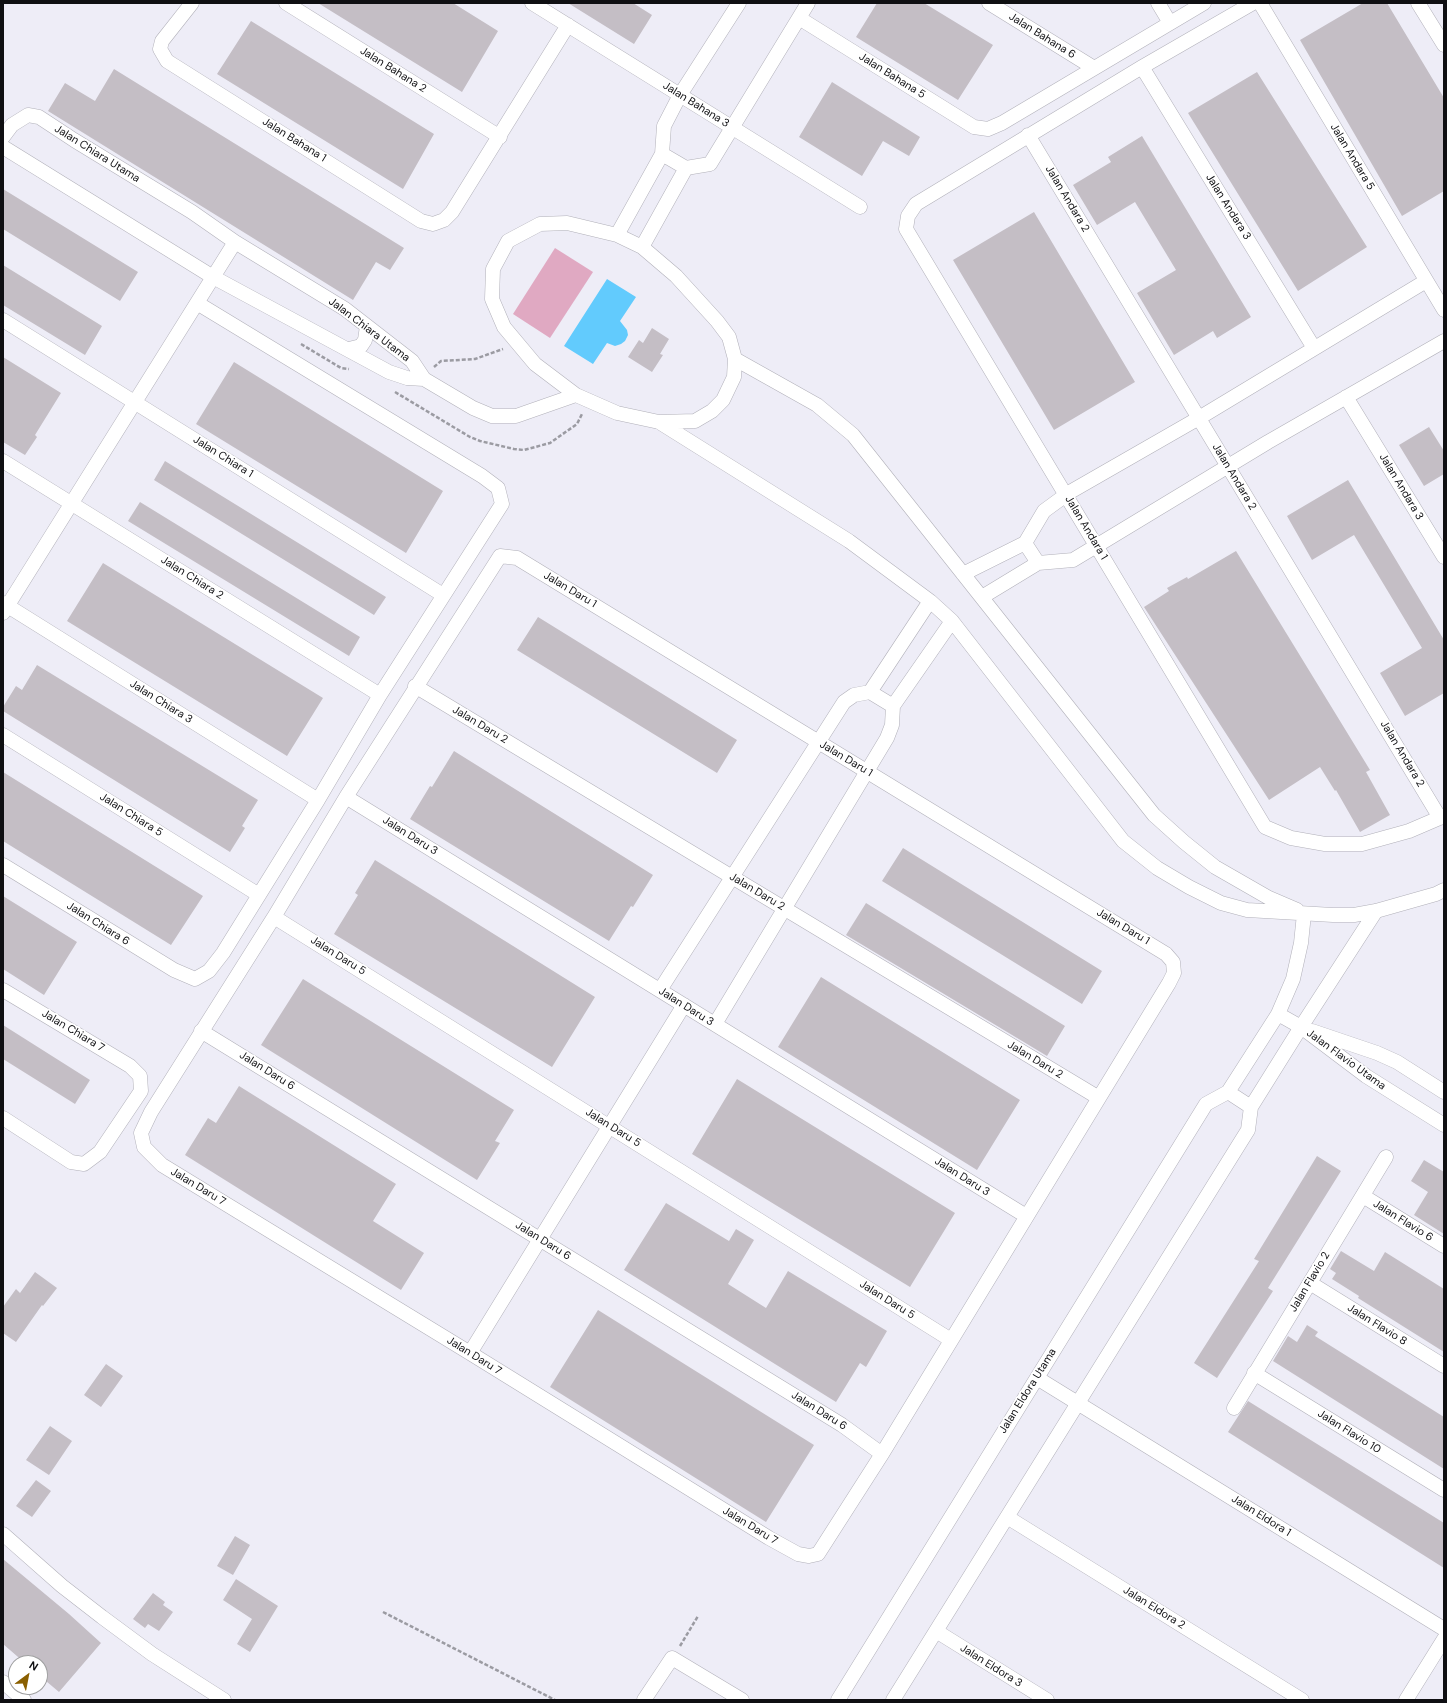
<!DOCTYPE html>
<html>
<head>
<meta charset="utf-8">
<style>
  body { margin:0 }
  #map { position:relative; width:1447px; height:1703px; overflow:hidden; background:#eeedf7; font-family:"DM Sans",sans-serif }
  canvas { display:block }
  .frame { position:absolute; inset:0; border:4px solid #0f0f12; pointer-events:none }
  .north { position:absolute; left:8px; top:1655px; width:40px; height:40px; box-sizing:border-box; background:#fff; border:1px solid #9f9fa0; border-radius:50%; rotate:32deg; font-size:11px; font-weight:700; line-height:16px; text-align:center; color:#0f0f12 }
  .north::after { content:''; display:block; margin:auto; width:14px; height:18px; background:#8a5f00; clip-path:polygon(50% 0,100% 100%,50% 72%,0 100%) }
</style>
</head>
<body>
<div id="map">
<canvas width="1447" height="1703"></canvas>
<div class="frame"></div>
<div class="north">N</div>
</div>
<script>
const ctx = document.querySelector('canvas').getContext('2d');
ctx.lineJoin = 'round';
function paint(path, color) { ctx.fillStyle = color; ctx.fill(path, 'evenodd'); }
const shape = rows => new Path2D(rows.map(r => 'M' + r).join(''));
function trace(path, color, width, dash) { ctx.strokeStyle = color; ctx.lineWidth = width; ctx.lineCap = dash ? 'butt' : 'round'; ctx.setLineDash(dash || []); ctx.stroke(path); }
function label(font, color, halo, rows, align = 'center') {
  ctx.font = font + ' "DM Sans",sans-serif'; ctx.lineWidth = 3.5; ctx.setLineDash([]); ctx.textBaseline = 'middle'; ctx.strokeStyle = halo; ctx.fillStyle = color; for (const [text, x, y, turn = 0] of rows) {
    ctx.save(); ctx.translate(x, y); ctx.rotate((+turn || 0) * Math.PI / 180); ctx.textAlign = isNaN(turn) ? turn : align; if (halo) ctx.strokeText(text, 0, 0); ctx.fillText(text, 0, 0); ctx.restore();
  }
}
const green = shape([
  [555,248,593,272,550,338,513,314]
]);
const water = shape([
  [607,279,636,297,620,321,627,330,628,335,625,341,621,344,615,346,607,343,593,364,564,346]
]);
const building = shape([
  [318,3,453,3,498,31,462,92],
  [568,3,633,3,652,15,634,44],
  [877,3,924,3,993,45,958,100,856,37],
  [1363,3,1387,3,1444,98,1444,191,1402,216,1300,40],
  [251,21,434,134,403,189,217,74],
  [114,69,404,248,390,270,376,262,353,300,48,111,65,83,95,101],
  [1257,72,1367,247,1298,291,1188,113],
  [832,82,920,137,909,156,883,141,862,176,799,137],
  [1142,136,1251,317,1217,338,1213,331,1174,355,1137,293,1176,270,1135,202,1097,225,1073,185,1111,162,1108,157],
  [3,189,138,272,120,301,3,229],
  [1034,212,1135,382,1054,430,953,260],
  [3,265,102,326,85,355,3,305],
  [652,328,669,339,660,354,663,355,652,372,628,357,639,340,643,343],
  [3,357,61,393,35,435,37,437,25,455,3,442],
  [234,362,443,491,406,553,196,424],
  [1429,427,1444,451,1444,474,1424,486,1399,445],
  [165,461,386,597,374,615,154,480],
  [1348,480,1444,640,1444,693,1405,716,1380,673,1422,648,1354,535,1312,560,1287,516],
  [140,502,360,637,349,656,128,521],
  [1236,551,1370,770,1366,772,1390,815,1360,832,1336,790,1335,791,1320,767,1269,800,1144,607,1169,591,1167,588,1187,577,1188,579],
  [103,563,323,698,287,756,67,621],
  [538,617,737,740,717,773,517,650],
  [37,665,258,800,242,826,245,828,230,852,3,711,3,707,16,686,22,690],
  [454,751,653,875,633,907,631,906,609,941,410,819,430,786,432,787],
  [3,772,203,896,171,945,3,841],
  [903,848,1102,971,1082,1004,882,881],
  [375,860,595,997,552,1067,334,934,358,895,355,893],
  [3,896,77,942,44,995,3,969],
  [866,903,1065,1026,1047,1056,846,935],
  [821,977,1020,1100,977,1170,778,1047],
  [303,979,514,1110,495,1141,500,1143,477,1180,261,1045],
  [3,1025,90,1080,75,1104,3,1059],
  [737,1079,955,1213,910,1287,692,1154],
  [239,1086,396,1184,373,1221,424,1253,401,1290,185,1155,208,1118,216,1123],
  [1317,1156,1341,1171,1268,1288,1273,1291,1217,1378,1194,1363,1259,1261,1254,1259],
  [1424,1160,1444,1172,1444,1234,1414,1215,1428,1192,1411,1181],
  [666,1203,729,1241,736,1229,754,1240,728,1284,766,1308,788,1271,887,1331,866,1367,860,1363,836,1402,624,1270],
  [1341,1251,1374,1271,1385,1252,1444,1289,1444,1352,1358,1298,1359,1296,1332,1279,1336,1273,1330,1269],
  [35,1272,57,1288,43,1306,42,1305,16,1342,3,1333,3,1307,16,1289,20,1293],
  [598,1310,814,1445,766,1522,550,1387],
  [1307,1325,1318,1332,1315,1336,1444,1417,1444,1469,1273,1361,1288,1336,1297,1342],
  [106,1364,123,1376,101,1407,84,1395],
  [1248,1401,1444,1523,1444,1568,1228,1432],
  [50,1426,72,1441,49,1475,26,1460],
  [36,1480,51,1491,32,1517,16,1506],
  [235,1536,250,1545,233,1575,217,1566],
  [3,1559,69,1614,101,1643,59,1692,40,1676,40,1663,25,1663,3,1644],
  [236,1579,278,1606,250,1652,237,1644,252,1619,223,1600],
  [153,1593,165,1602,163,1605,173,1612,159,1631,148,1624,145,1628,133,1619]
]);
const path = shape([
  [301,344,341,368,349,369],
  [434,367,441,361,475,359,503,349],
  [395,392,470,437,480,441,514,449,524,450,550,443,577,424,582,414],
  [383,1612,555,1700],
  [680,1646,698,1616]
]);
const street = shape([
  [192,3,162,41,160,49,167,61,421,221,433,224,444,220,452,212,568,25],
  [286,3,500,137],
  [532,3,860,207],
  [989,3,1094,68],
  [1158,3,1170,23],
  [1253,3,1142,67,916,204,908,216,906,229,1265,827,1291,838,1325,844,1362,844,1409,831,1444,816],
  [1260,3,1444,310],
  [1418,3,1444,45],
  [799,18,974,127,988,129,1002,123,1204,3],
  [1142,67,1314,348],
  [1028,135,1440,818],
  [3,137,12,125,28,115,39,117,74,140,192,212,235,242,345,309,412,361,424,379,407,378,389,372,213,277,3,147],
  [662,154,686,168,710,164,808,3],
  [617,235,662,154,664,126,680,95,739,3],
  [642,247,686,168],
  [1426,281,1199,418,1070,492,1044,511,1025,543,1038,563,1073,560,1268,442,1444,341],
  [3,320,443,595],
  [349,349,361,346,365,340,367,326],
  [735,359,817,405,853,435,1154,815,1184,842,1215,867,1269,898,1297,910],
  [424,379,473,408,492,416,516,416,576,395],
  [1346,397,1444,557],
  [659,422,695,421,712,411,723,400,734,377,735,359,729,337,717,321,676,276,642,247,617,235,567,223,540,224,508,241,493,269,492,299,504,327,535,364,576,395,617,413,659,422,849,541,930,601,952,621,1123,841,1157,868,1189,887,1221,903,1247,910,1333,915,1354,915,1376,911,1436,894,1444,890],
  [3,461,380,695],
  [500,556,517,558,1166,954,1173,962,1174,973,1169,983,882,1454,818,1554,809,1556,798,1554,769,1538,470,1353,162,1165,144,1147,141,1133,151,1112,274,917,346,797,500,556],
  [963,574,1025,543],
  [982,597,1038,563],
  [3,603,318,800],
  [3,613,235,242],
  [415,686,1099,1098],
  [870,692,930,601],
  [893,706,952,621],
  [3,735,259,895],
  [346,797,1026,1216],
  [3,865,174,970,195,979,209,971,223,953,318,800,380,695,502,504,498,488,482,476,197,303],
  [274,917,951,1340],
  [3,990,130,1066,140,1076,141,1091,100,1152,84,1164,71,1162,3,1118],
  [660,990,844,702,854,695,870,692,893,706,892,725,887,738,715,1024],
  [1278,1014,1301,1027,1366,1076,1444,1125],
  [201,1031,842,1425,882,1454],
  [1312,1031,1377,1053,1397,1062,1444,1092],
  [1228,1092,1251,1107],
  [1363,1196,1444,1246],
  [1310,1283,1444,1366],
  [470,1353,684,1005],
  [1254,1373,1444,1490],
  [1037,1378,1444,1629],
  [1234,1408,1386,1157],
  [1007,1517,1302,1700],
  [3,1534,62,1586,102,1617,152,1654,224,1700],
  [936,1631,1047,1700],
  [3,1682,24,1700],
  [644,1700,672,1658,742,1700],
  [838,1700,1206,1104,1228,1092,1278,1014,1293,979,1301,943,1304,914],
  [893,1700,1248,1130,1251,1107,1301,1027,1376,911],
  [1406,1700,1444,1639]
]);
const streetNames = [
  ["Jalan Bahana 6",1042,36,32],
  ["Jalan Bahana 2",393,70,32],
  ["Jalan Bahana 5",892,76,32],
  ["Jalan Bahana 3",696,105,32],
  ["Jalan Bahana 1",294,140,32],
  ["Jalan Chiara Utama",97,154,32],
  ["Jalan Andara 5",1352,157,59],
  ["Jalan Andara 2",1067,199,59],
  ["Jalan Andara 3",1228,207,58],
  ["Jalan Chiara Utama",369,330,37],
  ["Jalan Chiara 1",223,457,32],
  ["Jalan Andara 2",1234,477,59],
  ["Jalan Andara 3",1401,487,59],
  ["Jalan Andara 1",1086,528,59],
  ["Jalan Chiara 2",192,578,32],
  ["Jalan Daru 1",570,590,31],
  ["Jalan Chiara 3",161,702,32],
  ["Jalan Daru 2",480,725,31],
  ["Jalan Andara 2",1402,754,59],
  ["Jalan Daru 1",846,759,31],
  ["Jalan Chiara 5",131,815,32],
  ["Jalan Daru 3",410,836,32],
  ["Jalan Daru 2",757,892,31],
  ["Jalan Chiara 6",98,924,32],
  ["Jalan Daru 1",1123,927,31],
  ["Jalan Daru 5",338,956,32],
  ["Jalan Daru 3",686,1007,32],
  ["Jalan Chiara 7",73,1031,31],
  ["Jalan Daru 2",1035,1060,31],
  ["Jalan Flavio Utama",1346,1060,36],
  ["Jalan Daru 6",267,1071,32],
  ["Jalan Daru 5",613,1128,32],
  ["Jalan Daru 3",962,1177,32],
  ["Jalan Daru 7",198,1187,31],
  ["Jalan Flavio 6",1403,1221,32],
  ["Jalan Daru 6",543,1241,32],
  ["Jalan Flavio 2",1310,1282,-59],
  ["Jalan Daru 5",887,1300,32],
  ["Jalan Flavio 8",1377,1325,32],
  ["Jalan Daru 7",474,1356,32],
  ["Jalan Eldora Utama",1028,1391,-58],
  ["Jalan Daru 6",819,1411,32],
  ["Jalan Flavio 10",1349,1432,32],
  ["Jalan Eldora 1",1261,1516,32],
  ["Jalan Daru 7",750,1526,31],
  ["Jalan Eldora 2",1154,1608,32],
  ["Jalan Eldora 3",991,1666,32]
];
paint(green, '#e0a9c2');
paint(water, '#62cbfd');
paint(building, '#c4bec5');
trace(street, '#b1b0b9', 15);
trace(path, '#9b9ba2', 2.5, [4, 2]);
trace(street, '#fff', 14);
label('11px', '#0f0f12', '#fff', streetNames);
</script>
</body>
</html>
